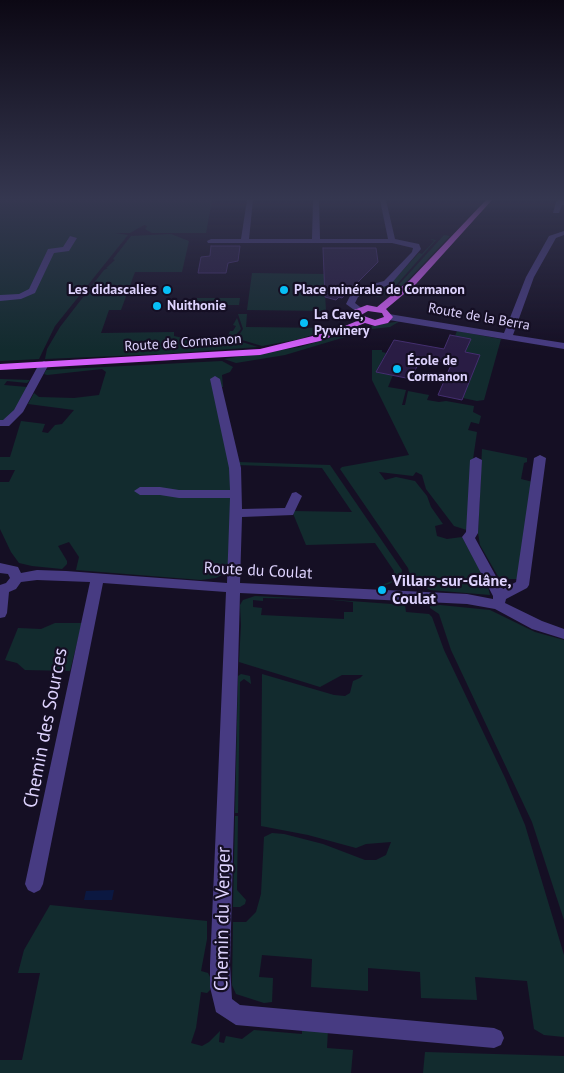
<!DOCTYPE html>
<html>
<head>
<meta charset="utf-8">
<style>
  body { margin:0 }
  canvas { display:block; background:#150f24 }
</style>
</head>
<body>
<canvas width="564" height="1073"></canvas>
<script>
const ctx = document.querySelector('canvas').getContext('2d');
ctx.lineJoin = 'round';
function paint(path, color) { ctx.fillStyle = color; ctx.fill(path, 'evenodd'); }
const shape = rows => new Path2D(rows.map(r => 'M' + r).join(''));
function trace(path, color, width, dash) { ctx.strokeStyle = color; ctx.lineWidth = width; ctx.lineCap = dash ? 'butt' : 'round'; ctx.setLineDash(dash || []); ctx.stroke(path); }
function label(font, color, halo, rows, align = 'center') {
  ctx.font = font + ' "PT Sans",sans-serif'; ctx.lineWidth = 4.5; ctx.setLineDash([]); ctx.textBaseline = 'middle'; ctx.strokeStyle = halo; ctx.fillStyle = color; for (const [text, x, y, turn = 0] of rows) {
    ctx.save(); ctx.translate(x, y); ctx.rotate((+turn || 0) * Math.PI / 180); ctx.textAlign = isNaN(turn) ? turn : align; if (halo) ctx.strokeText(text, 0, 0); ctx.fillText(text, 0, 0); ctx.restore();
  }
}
const green = shape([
  [0,200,212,200,206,233,152,233,145,229,147,226,144,225,130,233,115,233,128,235,55,326,39,359,0,361],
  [171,234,189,241,182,272,135,272,121,310,109,310,101,333,174,332,174,336,217,346,224,344,230,331,233,331,236,326,233,325,237,318,241,329,234,337,235,340,258,347,163,354,45,359,47,349,60,327,104,270,108,268,106,268,115,260,113,259,131,236],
  [444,235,450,236,404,284,393,292,383,298,393,291],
  [430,239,436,240,391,291,379,297,370,294,361,295,389,285,419,253,422,254,434,241],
  [252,273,324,274,326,311,247,310],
  [197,298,240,298,239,305,195,305],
  [238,314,247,314,246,327,333,328,300,339,262,346,239,339,239,335,243,329],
  [400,321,390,327,372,329,285,355,236,363,224,359,300,347,367,327],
  [457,331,501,339,484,400,477,401,463,398,479,355,465,352,471,339,455,336],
  [372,350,382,350,382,352,386,353,376,372,393,375,388,387,406,390,402,405,405,405,408,391,429,395,427,400,439,402,446,401,474,406,473,412,481,416,479,424,471,422,468,430,477,432,471,473,470,531,454,526,426,489,422,475,416,472,413,476,379,472,385,480,396,477,415,481,427,496,431,507,443,524,435,526,437,536,447,539,462,537,487,583,490,595,430,590,416,582,407,580,410,575,408,568,340,469,342,467,409,455,372,380],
  [222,361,233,367,230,372,222,375,223,387,213,389,232,478,228,570,224,574,216,578,201,580,76,570,79,557,69,542,58,546,67,561,67,564,62,569,32,566,19,563,11,552,0,529,0,482,9,482,15,470,0,470,0,457,10,457,21,421,45,424,42,432,48,433,55,425,62,424,74,410,28,404,34,393,39,397,74,398,99,395,106,372,102,369,47,375,44,374,46,370],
  [0,379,30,380,27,383,7,381,4,385,27,387,17,409,5,420,0,421],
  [482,449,527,458,527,462,524,463,521,479,533,482,519,579,508,579,503,585,480,545,478,533],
  [237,462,330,465,402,570,401,577,389,584,374,588,392,581,394,571,375,543,306,545,292,511,352,512,322,468,238,465],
  [255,596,313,599,263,598,263,601,253,600,253,607,262,608,261,615,344,619,344,612,353,612,353,602,323,599,405,605,406,612,429,614,432,617,444,650,505,778,525,825,564,955,564,1037,544,1035,534,1029,527,981,475,977,477,1000,421,998,420,972,368,968,368,991,311,987,312,959,262,955,259,977,273,978,272,1002,264,1003,236,994,232,985,233,922,246,922,256,912,261,894,264,837,272,833,284,834,323,844,365,860,376,860,386,855,391,842,366,844,356,848,308,835,261,826,262,674,334,695,345,696,350,693,353,681,360,678,363,675,342,675,320,687,239,662,241,625,240,605,243,600],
  [440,605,490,610,535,632,564,640,564,920,532,822,451,650,439,614,430,608,430,606],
  [55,623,82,623,70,671,25,670,17,663,5,660,18,628,41,629],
  [241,674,250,676,251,684,244,679,240,682,238,813,235,813,238,676],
  [235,816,238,816,237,890,246,900,245,904,240,907,233,907],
  [50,905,207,921,207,939,201,971,208,973,210,977,210,990,207,993,201,992,196,1028,191,1043,202,1046,209,1042,220,1031,219,1042,224,1043,226,1036,242,1039,254,1030,302,1034,302,1023,328,1029,327,1048,353,1050,351,1073,0,1073,0,1060,22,1060,40,973,18,973,24,950],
  [425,1052,564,1056,564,1073,423,1073]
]);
const water = shape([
  [114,890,112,900,84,900,86,891]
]);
const building = shape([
  [211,246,240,246,238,261,228,263,226,273,198,273,201,257,210,256,211,246],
  [323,248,376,248,378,262,342,298,339,297,336,300,325,297,323,248],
  [450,335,471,339,465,352,480,355,462,400,438,395,451,365,443,364,444,362,421,358,411,379,376,372,394,340,444,349,450,335]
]);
const minor = shape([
  [247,200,253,200,249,239,312,239,313,200,319,200,320,239,388,239,380,200,386,200,395,239,419,244,421,249,390,285,368,291,358,297,355,303,364,310,357,312,346,304,351,294,362,287,384,281,412,252,413,248,392,243,208,243,207,241,211,239,241,239,247,200],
  [559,200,564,201,564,205,562,205,559,213,553,213,556,202,559,200],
  [564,231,564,235,556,238,534,277,513,335,564,343,564,349,389,320,385,317,389,314,504,333,526,277,549,236,564,231],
  [70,236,77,238,69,251,54,253,35,293,21,299,0,301,0,295,19,294,29,289,48,249,63,247,70,236],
  [44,361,49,364,23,412,9,426,0,426,0,420,3,420,14,410,39,364,44,361],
  [215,376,220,379,241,468,242,509,285,508,292,493,296,492,302,496,293,515,242,517,240,583,467,594,493,599,493,596,462,537,466,532,470,460,476,457,482,460,478,533,475,538,503,589,516,582,534,458,540,455,546,458,529,585,527,588,506,599,505,603,542,621,564,629,564,639,532,629,495,609,467,604,240,593,230,965,232,999,240,1005,494,1028,501,1031,504,1038,501,1045,494,1048,236,1025,216,1012,210,987,210,965,226,592,103,583,43,884,40,890,34,893,28,890,25,884,90,582,37,580,21,582,16,589,9,592,7,613,5,617,0,618,0,585,6,583,10,578,8,574,0,573,0,563,18,567,21,573,37,570,66,571,227,583,230,498,179,498,160,495,140,495,134,491,140,487,160,487,179,490,230,490,229,468,210,379,215,376]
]);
const major = shape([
  [486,200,492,200,416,284,386,309,393,317,388,323,375,326,365,323,320,341,260,355,0,370,0,364,260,349,333,331,357,321,352,315,354,310,367,305,377,307,410,280,486,200],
  [368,311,382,313,384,317,375,320,361,315,368,311]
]);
const markers = [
  [167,290,5,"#07bff6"],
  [284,290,5,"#07bff6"],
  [157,306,5,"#07bff6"],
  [304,323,5,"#07bff6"],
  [397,369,5,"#07bff6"],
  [382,590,5,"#07bff6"]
];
const farPoinames = [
  ["Les didascalies",157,290,"right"],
  ["Place minérale de Cormanon",294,290],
  ["Nuithonie",167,306],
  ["La Cave,",314,315],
  ["Pywinery",314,331],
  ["École de",407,361],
  ["Cormanon",407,377]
];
const farStreetnames = [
  ["Route de la Berra",479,317,10],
  ["Route de Cormanon",183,343,-4]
];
const streetNames = [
  ["Route du Coulat",258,571,3]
];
const poiNames = [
  ["Villars-sur-Glâne,",392,581],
  ["Coulat",392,599]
];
const nearStreetnames = [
  ["Chemin des Sources",46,728,-79],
  ["Chemin du Verger",223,919,-89]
];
paint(green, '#122b2e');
paint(water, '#0b1841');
paint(building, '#291c44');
trace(building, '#442e70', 1);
paint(minor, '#473b82');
paint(major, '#d45efa');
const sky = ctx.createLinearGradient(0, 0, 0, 350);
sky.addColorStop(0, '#0c0814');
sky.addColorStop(0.57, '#353750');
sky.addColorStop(1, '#35375000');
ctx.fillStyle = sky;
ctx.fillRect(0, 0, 564, 350);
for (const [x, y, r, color] of markers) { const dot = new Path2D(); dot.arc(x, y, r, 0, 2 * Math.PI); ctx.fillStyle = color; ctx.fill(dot); trace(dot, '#150f24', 2); }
label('bold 14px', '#ded3fe', '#150f24', farPoinames, 'left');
label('14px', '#ded3fe', '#150f24', farStreetnames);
label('16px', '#ded3fe', '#150f24', streetNames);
label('bold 16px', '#ded3fe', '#150f24', poiNames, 'left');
label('19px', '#ded3fe', '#150f24', nearStreetnames);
</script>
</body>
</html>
